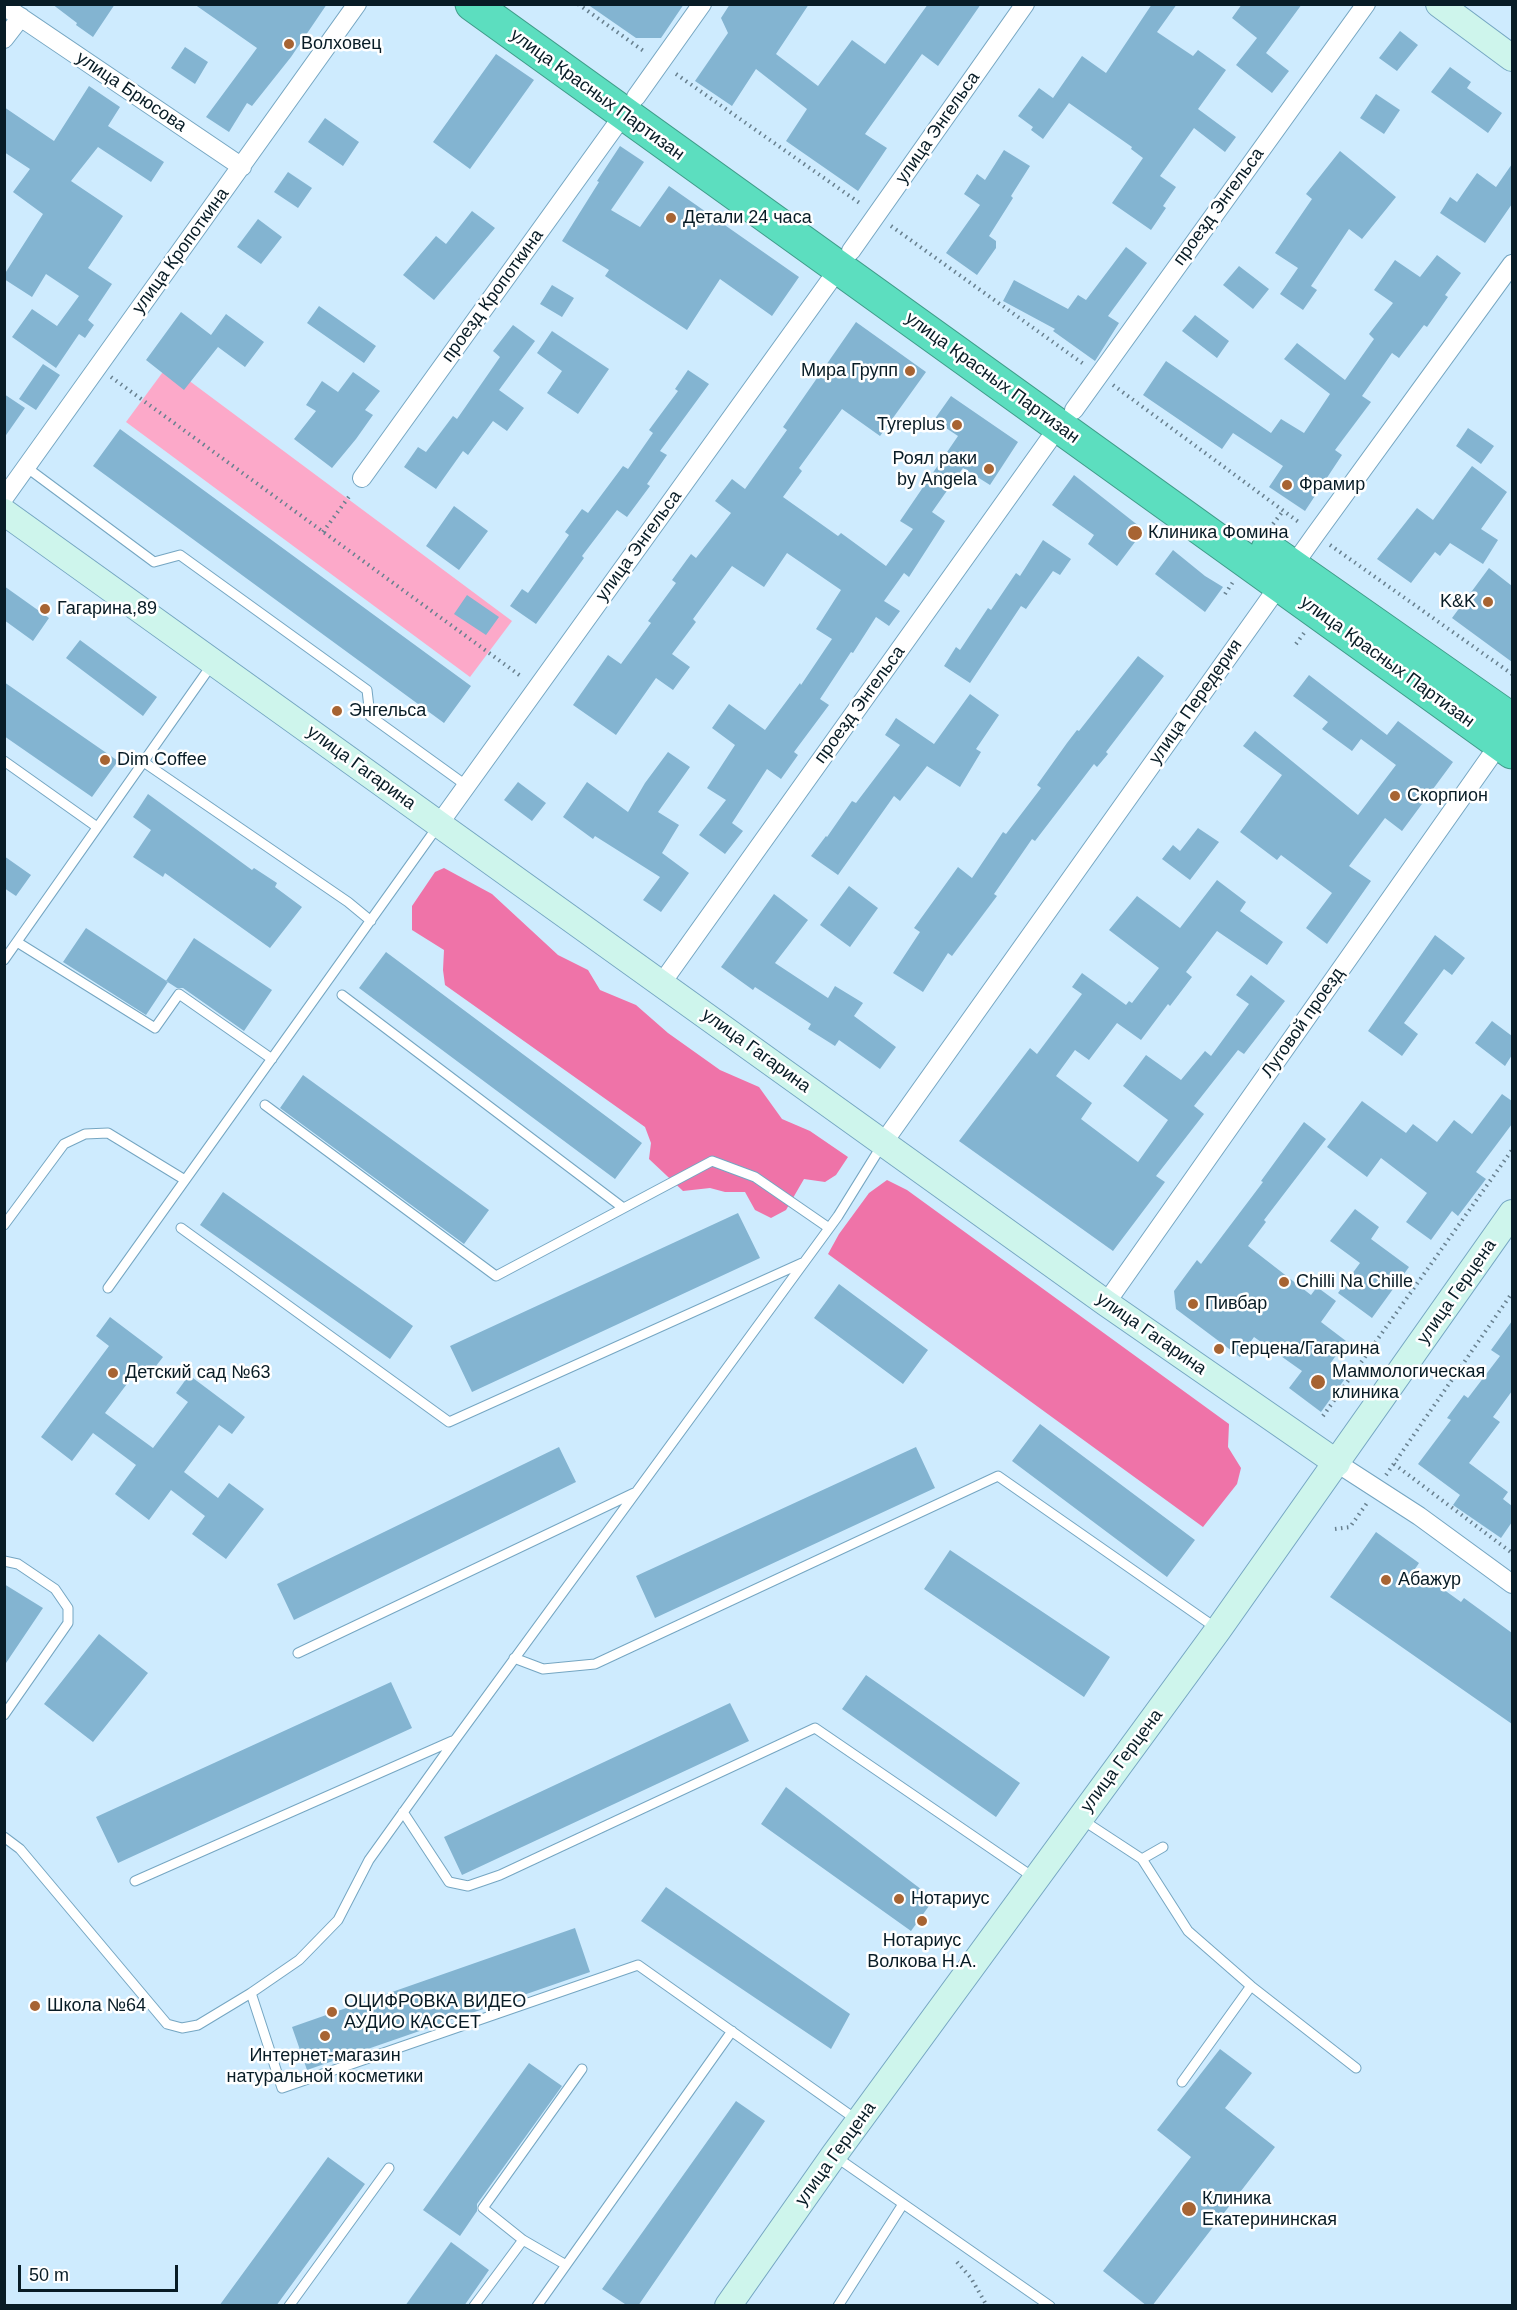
<!DOCTYPE html>
<html>
<head>
<meta charset="utf-8">
<style>
  body { margin:0 }
  #map { position:relative; width:1517px; height:2310px; overflow:hidden; background:#ceebfe; font-family:Helvetica,sans-serif }
  canvas { display:block }
  .frame { position:absolute; inset:0; border:6px solid #081c26; pointer-events:none }
  .scale { position:absolute; left:18px; top:2265px; width:160px; height:27px; box-sizing:border-box; border:3px solid #081c26; border-top:0; padding-left:8px; font-size:18px; line-height:21px; white-space:nowrap; color:#081c26; -webkit-text-stroke:4px #fff; paint-order:stroke }
</style>
</head>
<body>
<div id="map">
<canvas width="1517" height="2310"></canvas>
<div class="frame"></div>
<div class="scale">50 m</div>
</div>
<script>
const ctx = document.querySelector('canvas').getContext('2d');
ctx.lineJoin = 'round';
function paint(path, color) { ctx.fillStyle = color; ctx.fill(path, 'evenodd'); }
const shape = rows => new Path2D(rows.map(r => 'M' + r).join(''));
function trace(path, color, width, dash) { ctx.strokeStyle = color; ctx.lineWidth = width; ctx.lineCap = dash ? 'butt' : 'round'; ctx.setLineDash(dash || []); ctx.stroke(path); }
function label(font, color, halo, rows, align = 'center') {
  ctx.font = font + ' Helvetica,sans-serif'; ctx.lineWidth = 5; ctx.setLineDash([]); ctx.textBaseline = 'middle'; ctx.strokeStyle = halo; ctx.fillStyle = color; for (const [text, x, y, turn = 0] of rows) {
    ctx.save(); ctx.translate(x, y); ctx.rotate((+turn || 0) * Math.PI / 180); ctx.textAlign = isNaN(turn) ? turn : align; if (halo) ctx.strokeText(text, 0, 0); ctx.fillText(text, 0, 0); ctx.restore();
  }
}
const green = shape([
  [168,365,512,621,470,677,126,422]
]);
const forest = shape([
  [444,868,492,894,558,955,588,970,600,990,636,1005,668,1033,720,1070,759,1087,782,1119,810,1131,848,1157,836,1175,825,1182,804,1179,786,1210,771,1218,755,1210,745,1192,725,1192,710,1188,683,1191,649,1159,651,1143,645,1127,445,985,443,970,444,950,412,930,412,906,435,872],
  [887,1180,907,1190,1229,1424,1228,1447,1241,1468,1237,1484,1203,1527,828,1254,839,1234,869,1193]
]);
const building = shape([
  [52,4,115,4,93,37,76,25,77,23],
  [194,4,327,4,291,57,252,106,247,103,229,132,206,117,257,48],
  [587,4,684,4,661,38,636,38],
  [730,4,809,4,776,54,818,86,852,40,885,64,928,4,981,4,938,66,922,54,865,134,887,148,858,191,786,141,807,109,756,69,732,106,695,81,728,33,721,18],
  [1152,4,1177,4,1157,32,1193,56,1198,50,1226,70,1198,109,1236,137,1225,152,1194,128,1160,176,1176,187,1163,206,1166,208,1151,230,1112,203,1143,158,1131,149,1132,147,1069,103,1043,139,1031,130,1033,127,1018,116,1039,88,1053,98,1082,56,1106,73],
  [1242,4,1302,4,1266,53,1289,71,1272,93,1236,65,1257,38,1232,18],
  [1400,31,1418,45,1397,71,1379,58],
  [185,47,208,62,195,84,171,68],
  [496,54,534,80,470,169,433,142],
  [1450,67,1471,82,1467,88,1502,113,1488,133,1431,92],
  [89,86,120,107,108,126,164,162,151,182,98,147,71,181,123,216,88,268,112,284,88,320,94,325,85,338,79,334,56,368,12,337,32,309,57,326,79,296,46,274,32,297,4,279,4,275,43,214,13,192,30,169,4,152,4,107,54,141],
  [1376,94,1400,110,1384,134,1360,118],
  [325,118,359,142,343,166,308,142],
  [620,146,644,162,611,210,640,227,669,186,799,277,772,316,720,279,687,330,605,276,609,270,562,241,599,182,597,181],
  [1004,150,1030,166,1011,196,1013,198,989,236,996,241,996,248,977,275,946,253,980,205,964,194,977,174,985,180],
  [1340,151,1396,197,1362,239,1349,229,1311,286,1317,290,1303,310,1280,294,1298,268,1275,253,1312,199,1306,194],
  [1512,164,1512,204,1485,243,1440,213,1450,197,1457,202,1477,173,1496,187],
  [288,172,312,188,298,208,274,192],
  [472,211,495,228,434,300,403,275,436,236,446,244],
  [258,219,282,237,261,264,237,247],
  [1126,247,1147,263,1108,316,1119,323,1095,361,1053,331,1055,329,1003,301,1014,280,1068,309,1078,295,1086,300],
  [1437,255,1461,273,1445,295,1448,297,1427,327,1424,325,1399,358,1392,353,1362,396,1371,402,1335,450,1342,455,1305,511,1269,487,1283,466,1233,433,1222,449,1143,395,1166,361,1271,433,1281,419,1304,433,1330,394,1284,359,1297,343,1345,380,1374,339,1369,334,1393,303,1374,290,1395,260,1420,277],
  [1239,266,1269,289,1253,309,1223,285],
  [552,285,574,298,562,317,540,304],
  [319,306,376,346,364,363,307,323],
  [181,312,211,335,226,314,264,342,245,367,218,347,184,390,146,360],
  [1195,315,1229,341,1217,358,1182,331],
  [856,322,926,372,880,436,842,409,799,468,802,471,783,497,838,536,841,533,886,566,913,529,900,521,958,436,934,420,951,396,1018,442,990,485,963,468,932,512,945,521,909,577,904,573,884,601,900,611,889,626,876,617,853,653,851,652,820,699,829,705,794,752,798,755,781,779,767,769,732,823,743,831,725,854,699,835,726,800,707,788,735,745,712,728,729,704,765,730,800,683,801,685,832,639,816,629,841,590,787,553,764,587,732,566,693,619,696,622,672,654,690,667,673,690,656,678,616,735,573,705,608,655,621,664,651,623,648,621,676,583,672,580,691,554,696,558,731,513,715,501,732,479,745,489,787,430,783,427],
  [513,325,535,341,499,390,524,408,507,431,493,421,468,455,463,451,436,489,404,467,418,447,426,452,453,416,457,419,500,357,493,351],
  [552,331,609,369,578,414,547,393,562,371,537,353],
  [43,364,60,375,36,410,19,399],
  [688,370,709,384,660,451,667,455,647,484,650,486,627,517,617,510,582,556,584,558,536,624,510,606,522,589,528,593,569,535,565,532,582,509,588,513,623,466,628,469,653,433,649,430,678,391,675,389],
  [353,372,380,391,365,410,373,415,356,439,332,468,294,439,316,411,306,405,322,381,338,392],
  [4,394,25,408,4,438],
  [1468,428,1494,446,1481,464,1456,446],
  [120,429,471,686,444,723,93,466],
  [1472,466,1507,492,1481,529,1498,540,1483,564,1450,543,1440,556,1435,552,1411,583,1377,559,1417,508,1433,520],
  [1074,475,1144,530,1117,566,1088,544,1094,535,1052,505],
  [454,506,488,531,459,570,426,546],
  [1043,540,1071,559,1060,575,1053,571,1026,609,1021,606,970,683,944,666,956,647,960,650,988,608,991,610,1016,573,1020,576],
  [1173,550,1205,576,1223,587,1205,612,1155,574],
  [1489,568,1512,586,1512,662,1452,618],
  [4,586,49,618,33,641,4,620],
  [467,595,499,617,486,635,454,614],
  [80,640,157,697,143,716,66,658],
  [1138,656,1164,676,1106,752,1108,754,1097,767,1094,764,1035,841,1032,839,994,894,997,896,952,956,948,953,923,992,893,973,920,932,914,928,958,867,972,878,1003,832,1006,834,1041,788,1037,785,1067,743,1077,730,1079,731],
  [1309,675,1387,735,1398,721,1453,762,1402,831,1385,818,1349,866,1371,881,1327,944,1306,928,1332,893,1281,855,1277,860,1240,832,1282,775,1243,746,1255,731,1358,815,1396,765,1361,739,1352,751,1322,729,1328,722,1293,696],
  [4,682,118,761,92,797,4,736],
  [970,694,999,715,976,749,981,752,960,787,927,766,900,801,894,796,838,875,811,856,826,836,827,837,852,801,856,803,900,745,885,735,896,718,934,744],
  [668,752,690,767,658,812,679,825,662,853,689,873,661,912,643,900,660,877,595,836,593,839,563,817,587,782,628,812,645,783],
  [518,782,546,803,532,821,504,800],
  [148,794,252,870,254,868,277,883,275,887,302,907,270,948,165,873,163,877,133,857,151,830,133,817],
  [1198,828,1219,842,1190,880,1162,859,1173,845,1180,851],
  [4,856,31,875,16,896,4,888],
  [1217,880,1246,902,1240,911,1283,942,1267,965,1217,931,1186,972,1192,977,1170,1006,1168,1004,1141,1040,1117,1023,1089,1060,1075,1050,1056,1076,1092,1103,1081,1119,1138,1162,1168,1120,1123,1086,1146,1055,1181,1080,1205,1051,1211,1056,1249,1004,1236,995,1251,975,1285,1001,1244,1054,1238,1050,1194,1106,1204,1114,1156,1176,1165,1182,1113,1251,959,1141,1030,1048,1037,1054,1082,994,1072,987,1082,973,1126,1005,1129,1001,1132,1003,1159,968,1109,930,1137,896,1180,928],
  [849,886,878,908,850,947,820,925],
  [774,894,808,920,775,963,828,998,835,986,863,1003,854,1016,896,1047,880,1069,839,1040,835,1046,808,1029,811,1024,755,987,753,990,721,967],
  [86,928,168,982,146,1015,63,962],
  [1435,935,1465,958,1452,975,1444,969,1404,1023,1418,1034,1402,1056,1368,1031],
  [194,938,272,990,244,1031,183,988,177,988,166,981],
  [386,952,642,1143,615,1179,359,988],
  [1492,1021,1512,1036,1512,1055,1505,1066,1475,1043],
  [303,1075,489,1210,464,1244,280,1108],
  [1502,1094,1512,1101,1512,1124,1476,1172,1486,1179,1458,1216,1452,1211,1431,1240,1406,1222,1427,1193,1381,1158,1367,1177,1327,1147,1362,1101,1406,1133,1413,1124,1437,1142,1454,1120,1472,1134],
  [1304,1122,1326,1139,1264,1220,1266,1222,1248,1246,1311,1295,1317,1287,1336,1301,1321,1322,1346,1341,1330,1364,1347,1376,1321,1412,1289,1388,1302,1371,1254,1337,1240,1357,1176,1309,1174,1291,1197,1260,1201,1264,1263,1182,1261,1181],
  [223,1192,413,1326,390,1359,200,1225],
  [1355,1209,1379,1227,1371,1239,1409,1267,1372,1318,1338,1293,1360,1263,1330,1241],
  [738,1213,760,1258,472,1392,450,1346],
  [839,1284,928,1350,903,1384,814,1318],
  [110,1317,163,1357,149,1375,139,1368,105,1413,153,1448,188,1402,176,1393,189,1375,245,1417,232,1434,219,1425,184,1472,218,1498,229,1483,264,1509,226,1559,192,1534,205,1516,171,1490,149,1520,115,1494,136,1465,93,1433,72,1461,41,1437,109,1346,96,1336],
  [1512,1321,1512,1391,1493,1417,1500,1422,1469,1463,1508,1492,1503,1499,1512,1506,1512,1522,1501,1538,1453,1505,1460,1495,1418,1464,1451,1420,1447,1418,1464,1395,1468,1398,1500,1356,1491,1350],
  [1040,1424,1195,1540,1167,1577,1012,1461],
  [559,1447,576,1482,294,1620,277,1584],
  [916,1447,935,1488,655,1618,636,1576],
  [1376,1532,1419,1563,1415,1569,1461,1602,1464,1598,1512,1633,1512,1724,1330,1597],
  [950,1550,1110,1657,1084,1697,924,1589],
  [4,1584,43,1608,4,1666],
  [99,1634,148,1673,93,1742,44,1704],
  [866,1675,1020,1783,996,1817,842,1709],
  [391,1682,412,1728,118,1863,96,1817],
  [730,1703,749,1741,462,1875,444,1837],
  [786,1787,934,1899,911,1931,761,1824],
  [666,1887,850,2014,831,2049,641,1921],
  [575,1928,590,1972,307,2070,292,2027],
  [1220,2049,1252,2073,1225,2108,1275,2147,1152,2306,1147,2306,1103,2271,1191,2157,1157,2130],
  [529,2063,562,2086,477,2204,477,2211,460,2236,423,2210],
  [736,2101,765,2121,638,2306,628,2306,602,2289],
  [328,2157,365,2184,276,2306,219,2306],
  [451,2242,489,2270,464,2306,405,2306]
]);
const path = shape([
  [578,4,645,52],
  [676,74,861,204],
  [891,226,1085,365],
  [111,377,522,677],
  [1113,385,1300,523],
  [1273,524,1283,511],
  [323,532,351,494],
  [1330,545,1512,674],
  [1225,594,1233,582],
  [1296,644,1304,633],
  [1323,1416,1512,1150],
  [1394,1464,1512,1553],
  [1386,1475,1512,1293],
  [1335,1529,1350,1527,1367,1503],
  [957,2262,971,2278,987,2306]
]);
const lane = shape([
  [26,467,154,562,180,555,367,690,370,716,467,786],
  [4,761,97,827],
  [145,763,348,902,371,921],
  [17,942,155,1028,179,994,272,1059],
  [4,960,213,663],
  [342,995,622,1207],
  [265,1105,496,1276,712,1161,755,1177,829,1228],
  [4,1225,64,1144,85,1134,108,1133,185,1180],
  [181,1228,449,1422,802,1263],
  [108,1288,438,826],
  [4,1561,18,1564,55,1589,68,1608,68,1623,4,1715],
  [298,1653,634,1493],
  [514,1658,543,1669,595,1664,998,1476,1216,1628],
  [403,1812,449,1882,468,1886,500,1875,815,1728,1033,1877],
  [1081,1819,1142,1859,1163,1847],
  [4,1837,20,1849,167,2024,182,2028,198,2025,251,1993,282,2088,638,1965,857,2120],
  [1142,1859,1188,1931,1251,1986,1356,2068],
  [135,1881,452,1741],
  [251,1993,299,1960,338,1920,369,1860,455,1740,838,1216,882,1145],
  [1182,2082,1251,1986],
  [836,2157,1050,2306],
  [566,2265,523,2240,483,2208,582,2069],
  [289,2306,389,2168],
  [474,2306,523,2240],
  [537,2306,732,2031],
  [838,2306,903,2204]
]);
const street = shape([
  [4,6,242,167],
  [4,39,21,17],
  [636,97,702,4],
  [851,251,1025,4],
  [1074,410,1366,4],
  [362,478,624,114],
  [4,498,357,4],
  [439,824,839,268],
  [661,984,1059,426],
  [883,1143,1315,535,1512,264],
  [1106,1303,1500,743],
  [1337,1463,1419,1516,1512,1584]
]);
const secondary = shape([
  [1439,4,1512,58],
  [4,512,1106,1303,1337,1463],
  [728,2306,834,2155,1218,1630,1512,1213]
]);
const highway = shape([
  [472,4,1512,752],
  [1268,549,1512,720]
]);
const markers = [
  [289,44,6,"#a76433"],
  [671,218,6,"#a76433"],
  [910,371,6,"#a76433"],
  [957,425,6,"#a76433"],
  [989,469,6,"#a76433"],
  [1287,485,6,"#a76433"],
  [1135,533,8,"#a76433"],
  [1488,602,6,"#a76433"],
  [45,609,6,"#a76433"],
  [337,711,6,"#a76433"],
  [105,760,6,"#a76433"],
  [1395,796,6,"#a76433"],
  [1284,1282,6,"#a76433"],
  [1193,1304,6,"#a76433"],
  [1219,1349,6,"#a76433"],
  [113,1373,6,"#a76433"],
  [1318,1382,8,"#a76433"],
  [1386,1580,6,"#a76433"],
  [899,1899,6,"#a76433"],
  [922,1921,6,"#a76433"],
  [35,2006,6,"#a76433"],
  [332,2012,6,"#a76433"],
  [325,2036,6,"#a76433"],
  [1189,2209,8,"#a76433"]
];
const poiNames = [
  ["Волховец",301,44],
  ["Детали 24 часа",683,218],
  ["Мира Групп",898,371,"right"],
  ["Tyreplus",945,425,"right"],
  ["Роял раки",977,459,"right"],
  ["by Angela",977,480,"right"],
  ["Фрамир",1299,485],
  ["Клиника Фомина",1148,533],
  ["K&K",1476,602,"right"],
  ["Гагарина,89",57,609],
  ["Энгельса",349,711],
  ["Dim Coffee",117,760],
  ["Скорпион",1407,796],
  ["Chilli Na Chille",1296,1282],
  ["Пивбар",1205,1304],
  ["Герцена/Гагарина",1231,1349],
  ["Маммологическая",1332,1372],
  ["клиника",1332,1393],
  ["Детский сад №63",125,1373],
  ["Абажур",1398,1580],
  ["Нотариус",911,1899],
  ["Нотариус",922,1941,"center"],
  ["Волкова Н.А.",922,1962,"center"],
  ["ОЦИФРОВКА ВИДЕО",344,2002],
  ["АУДИО КАССЕТ",344,2023],
  ["Школа №64",47,2006],
  ["Интернет-магазин",325,2056,"center"],
  ["натуральной косметики",325,2077,"center"],
  ["Клиника",1202,2199],
  ["Екатерининская",1202,2220]
];
const streetNames = [
  ["улица Брюсова",131,92,34],
  ["улица Красных Партизан",597,95,36],
  ["улица Энгельса",938,128,-55],
  ["проезд Энгельса",1219,207,-54],
  ["улица Кропоткина",181,251,-54],
  ["проезд Кропоткина",493,296,-54],
  ["улица Красных Партизан",992,378,36],
  ["улица Энгельса",639,546,-54],
  ["улица Красных Партизан",1387,662,36],
  ["улица Передерия",1196,702,-55],
  ["проезд Энгельса",860,705,-54],
  ["улица Гагарина",361,768,36],
  ["Луговой проезд",1303,1023,-55],
  ["улица Гагарина",756,1051,36],
  ["улица Герцена",1457,1292,-55],
  ["улица Гагарина",1151,1334,35],
  ["улица Герцена",1122,1761,-53],
  ["улица Герцена",836,2154,-54]
];
paint(green, '#fca9c9');
paint(forest, '#ef73a8');
paint(building, '#83b4d1');
trace(lane, '#75a6c2', 11);
trace(street, '#75a6c2', 20);
trace(secondary, '#75a6c2', 28);
trace(highway, '#3f9a89', 35);
trace(path, '#68808f', 4, [1.5, 4.5]);
trace(lane, '#fff', 9);
trace(street, '#fff', 18);
trace(secondary, '#cef5ec', 26);
trace(highway, '#5cdebf', 33);
for (const [x, y, r, color] of markers) { const dot = new Path2D(); dot.arc(x, y, r, 0, 2 * Math.PI); ctx.fillStyle = color; ctx.fill(dot); trace(dot, '#fff', 2); }
label('18px', '#081c26', '#fff', poiNames, 'left');
label('18px', '#081c26', '#fff', streetNames);
</script>
</body>
</html>
